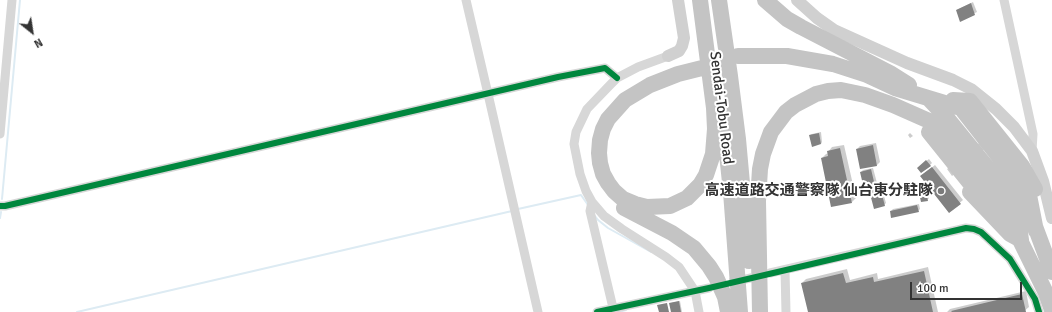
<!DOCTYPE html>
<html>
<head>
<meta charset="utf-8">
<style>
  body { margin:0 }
  #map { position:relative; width:1052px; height:312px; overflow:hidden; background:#fff; font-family:Signika,sans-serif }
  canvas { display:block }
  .north { position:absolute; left:12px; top:12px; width:40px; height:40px; -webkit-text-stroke:3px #fff; paint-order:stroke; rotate:150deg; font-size:11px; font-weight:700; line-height:16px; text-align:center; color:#333 }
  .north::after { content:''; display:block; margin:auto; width:14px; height:18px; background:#333; clip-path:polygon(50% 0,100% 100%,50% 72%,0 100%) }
  .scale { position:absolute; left:910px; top:282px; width:112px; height:18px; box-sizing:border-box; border:2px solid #333; border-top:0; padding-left:5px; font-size:12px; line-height:14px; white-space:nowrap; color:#333; -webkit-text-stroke:3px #fff; paint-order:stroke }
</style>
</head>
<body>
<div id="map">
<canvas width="1052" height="312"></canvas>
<div class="north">N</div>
<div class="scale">100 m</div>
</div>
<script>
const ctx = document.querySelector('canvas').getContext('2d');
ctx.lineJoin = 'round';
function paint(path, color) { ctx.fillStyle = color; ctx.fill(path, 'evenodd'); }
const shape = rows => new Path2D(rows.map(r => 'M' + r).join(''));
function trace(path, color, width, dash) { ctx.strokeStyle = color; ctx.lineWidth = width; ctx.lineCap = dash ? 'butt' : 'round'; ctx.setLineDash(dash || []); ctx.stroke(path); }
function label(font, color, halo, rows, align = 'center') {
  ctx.font = font + ' Signika,"Noto Sans JP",sans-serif'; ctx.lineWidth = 4; ctx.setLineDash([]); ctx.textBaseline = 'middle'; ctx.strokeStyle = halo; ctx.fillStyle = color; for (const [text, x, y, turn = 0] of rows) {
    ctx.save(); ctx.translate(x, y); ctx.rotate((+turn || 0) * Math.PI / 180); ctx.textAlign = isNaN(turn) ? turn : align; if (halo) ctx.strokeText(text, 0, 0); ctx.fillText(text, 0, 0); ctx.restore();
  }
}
const shadow = shape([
  [973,2,977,12,960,20,957,10],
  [999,127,1004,133,952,176,947,169],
  [821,132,822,142,821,144,810,135,812,134],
  [910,133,913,136,910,138,908,135],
  [876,143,880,162,877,165,861,168,857,149,860,146],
  [844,145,856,198,852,202,822,158,826,154,829,153,828,152,832,147],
  [929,159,932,163,930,165,920,166],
  [935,165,963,200,949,212,924,174],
  [873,168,877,183,875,185,864,187,861,172,863,170],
  [881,185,886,203,884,205,870,190,872,188],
  [927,186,929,198,927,200,919,189,921,187],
  [919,204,920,209,918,211,891,211,893,209],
  [928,267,938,312,809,312,802,283,806,279,847,269,850,280,877,273,878,279],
  [1026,291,1029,307,1023,312,947,312,950,309],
  [680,301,682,312,672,312,671,303]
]);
const stream = shape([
  [2,199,20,0],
  [518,209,581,195,588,205],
  [595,216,598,220,608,228,651,252],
  [0,218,1,212],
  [77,312,512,211],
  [619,312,626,310]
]);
const building = shape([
  [971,3,975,15,960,22,956,10],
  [819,133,821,144,812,147,809,135],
  [873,145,877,166,860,169,856,149],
  [840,148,852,203,831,207,821,158,828,156,827,151],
  [926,160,931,166,921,173,917,168],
  [932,167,961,204,949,213,920,176],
  [871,169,875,186,864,189,860,172],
  [880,187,885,206,874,209,869,190],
  [925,187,928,201,921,202,918,188],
  [917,205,919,212,891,218,890,211],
  [924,271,933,312,808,312,801,283,843,273,846,283,873,277,874,282],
  [1022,294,1026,312,952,312,951,311],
  [679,301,681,312,671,312,669,303],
  [667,303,669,312,659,312,657,305]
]);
const streetTunnel = shape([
  [717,286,763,275]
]);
const street = shape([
  [466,0,488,94,538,312],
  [1004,0,1033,134,1032,151],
  [668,56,638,67,617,78,611,84,587,109,576,132,574,144,580,174,586,191,592,202,604,216,622,229,666,257,679,267,695,291,699,312],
  [0,134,12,0],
  [592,202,590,211,614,312],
  [0,206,5,206,558,77,605,68,617,78],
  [785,270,786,312],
  [770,273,966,228,974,229,981,232,1010,259,1035,299,1039,312],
  [597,312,709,288]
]);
const secondary = shape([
  [797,0,817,18,834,30,907,63,953,80,971,89,996,109,1014,127,1032,151,1043,181,1052,218],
  [668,56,679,51,682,46,684,38,678,0]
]);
const highway = shape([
  [700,0,714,108,715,129,713,154,706,175,700,185,687,198,670,206,647,207,635,204,623,199,614,191,608,183,603,174,600,163,599,153,600,140,603,129,608,119,625,100,650,85,678,74,702,68],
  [719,0,730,76,738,139,749,261],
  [765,0,787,19,801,27,890,73,909,85],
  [738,56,787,56,833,64,867,75,895,88,961,108,1029,195,1036,231],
  [930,100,947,118,1016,203,1033,226],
  [953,100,970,101,1022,166,1035,189],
  [723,116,731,192,740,312],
  [929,132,982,198],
  [970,192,1010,234,1021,240],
  [624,208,672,233,694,248,709,266,716,277,725,297,728,312],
  [1033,221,1052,272],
  [1016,232,1046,293,1052,310],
  [760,312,758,201,760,169,763,154,771,132,786,112,795,105,816,94,828,91,841,90,865,95,893,105,936,124,1019,226,1021,240]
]);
const cycleway = shape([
  [0,206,5,206,558,77,605,68,617,78],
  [597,312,709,288,966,228,974,229,981,232,1010,259,1035,299,1039,312]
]);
const markers = [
  [941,191,4,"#7a7a7a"]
];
const streetNames = [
  ["Sendai-Tobu Road",721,108,83]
];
const poiNames = [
  ["高速道路交通警察隊 仙台東分駐隊",933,191]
];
paint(shadow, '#0003');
trace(stream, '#ddebf3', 2);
paint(building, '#818181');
trace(streetTunnel, '#d6d6d6', 9, [9, 4.5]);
trace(street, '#d7d7d7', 9);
trace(secondary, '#d0d0d0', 12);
trace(highway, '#c4c4c4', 16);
trace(cycleway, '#00873e', 6);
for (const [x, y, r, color] of markers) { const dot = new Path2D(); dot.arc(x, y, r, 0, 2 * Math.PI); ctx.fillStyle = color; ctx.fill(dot); trace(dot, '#fff', 1.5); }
label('15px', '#333', '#fff', streetNames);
label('bold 15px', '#333', '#fff', poiNames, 'right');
</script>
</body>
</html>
